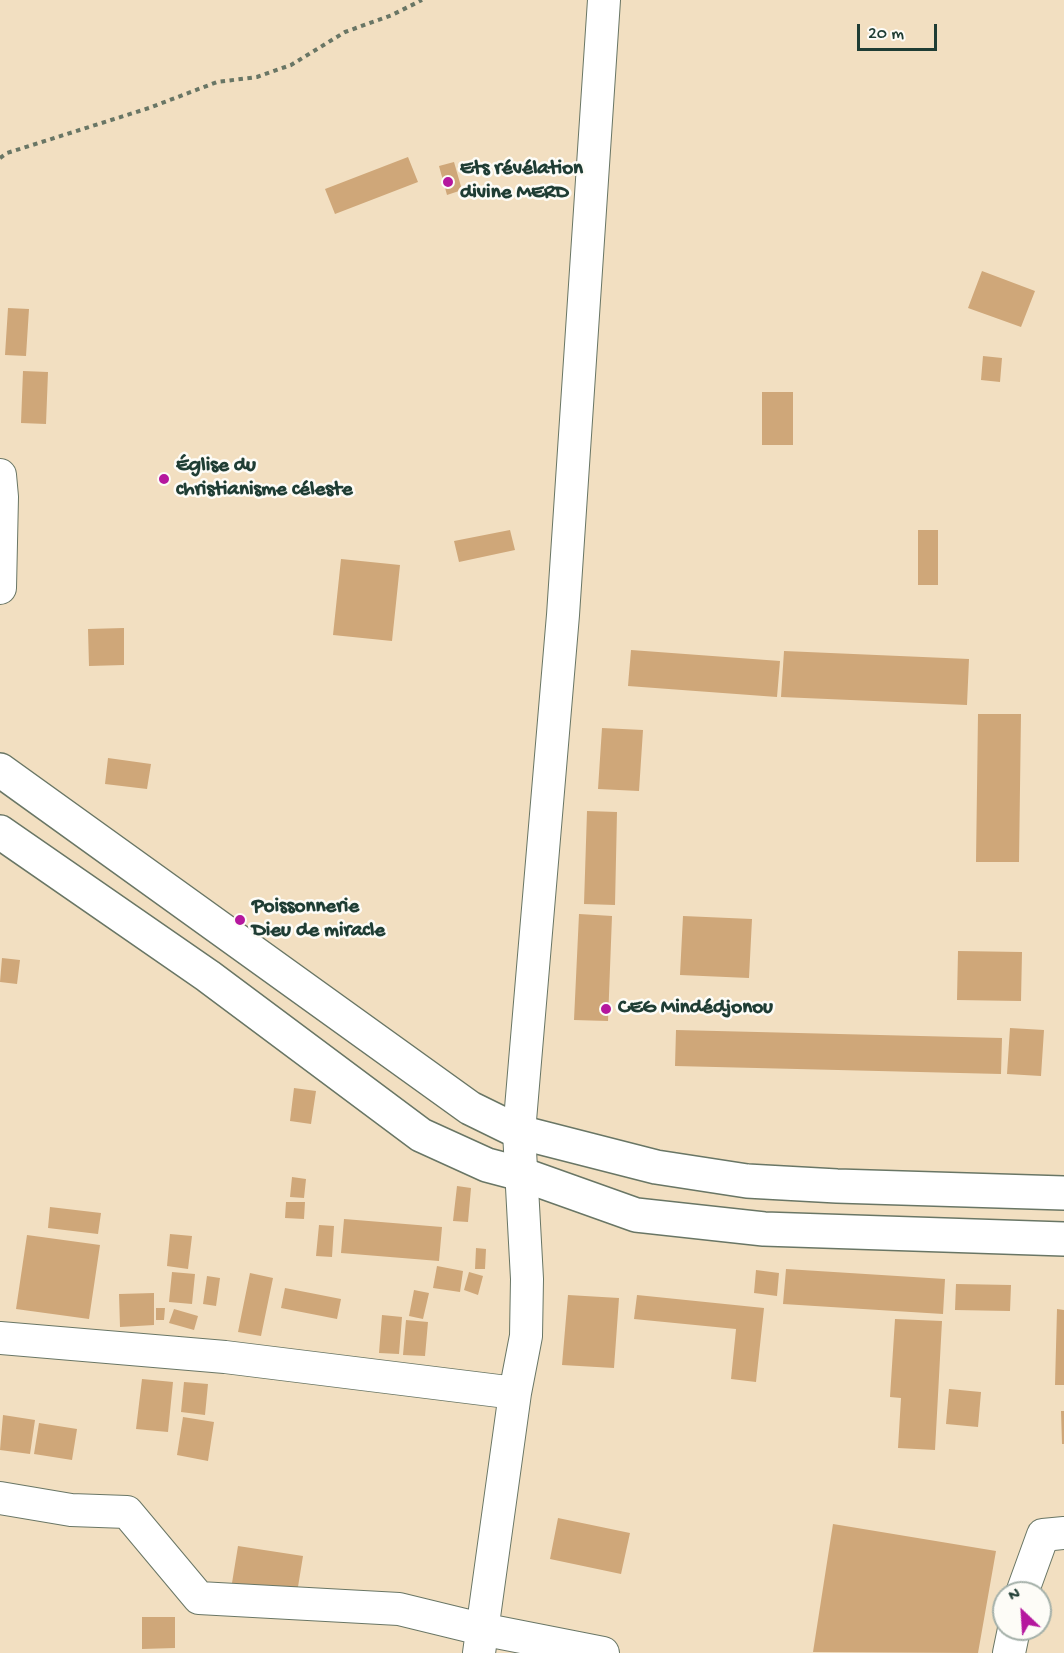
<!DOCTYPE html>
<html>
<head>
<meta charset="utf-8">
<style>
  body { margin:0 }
  #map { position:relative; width:1064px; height:1653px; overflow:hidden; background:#f2dfc1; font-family:"Gochi Hand",sans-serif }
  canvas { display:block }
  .north { position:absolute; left:992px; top:1581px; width:60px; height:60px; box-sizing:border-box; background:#fdfcf7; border:2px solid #a4b0a9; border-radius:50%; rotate:335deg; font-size:16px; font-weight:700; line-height:24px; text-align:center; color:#1f3d34 }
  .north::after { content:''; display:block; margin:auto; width:21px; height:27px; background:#b5179e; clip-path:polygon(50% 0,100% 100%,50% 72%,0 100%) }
  .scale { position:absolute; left:857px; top:24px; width:80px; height:27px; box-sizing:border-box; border:3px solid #1f3d34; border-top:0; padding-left:8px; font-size:18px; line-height:21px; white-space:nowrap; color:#1f3d34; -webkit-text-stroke:4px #fdfcf7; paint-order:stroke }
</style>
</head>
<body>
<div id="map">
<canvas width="1064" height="1653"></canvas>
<div class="north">N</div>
<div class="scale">20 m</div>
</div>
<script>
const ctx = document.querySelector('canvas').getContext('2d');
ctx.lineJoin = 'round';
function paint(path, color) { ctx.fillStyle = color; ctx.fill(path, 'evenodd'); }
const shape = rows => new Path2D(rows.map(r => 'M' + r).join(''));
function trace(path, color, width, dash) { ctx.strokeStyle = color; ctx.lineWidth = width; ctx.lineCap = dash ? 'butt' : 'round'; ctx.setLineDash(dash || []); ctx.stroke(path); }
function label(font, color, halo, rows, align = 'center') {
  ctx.font = font + ' "Gochi Hand",sans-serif'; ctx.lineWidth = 5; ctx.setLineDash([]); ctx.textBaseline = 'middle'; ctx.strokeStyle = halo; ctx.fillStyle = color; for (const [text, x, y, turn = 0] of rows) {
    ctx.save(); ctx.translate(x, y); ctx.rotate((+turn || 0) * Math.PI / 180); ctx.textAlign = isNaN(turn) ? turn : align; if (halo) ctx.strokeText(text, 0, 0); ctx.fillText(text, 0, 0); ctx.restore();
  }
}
const building = shape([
  [408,157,418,182,335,214,325,189],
  [454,162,462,190,447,195,439,166],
  [982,271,1035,291,1021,327,968,308],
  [8,308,29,309,26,356,5,355],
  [983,356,1002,358,1000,382,981,380],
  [23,371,48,372,46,424,21,423],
  [762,392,793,392,793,445,762,445],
  [510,530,515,550,459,562,454,541],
  [918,530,938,530,938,585,918,585],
  [341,559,400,565,392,641,333,635],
  [124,628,124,665,89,666,88,629],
  [631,650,780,661,777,697,628,686],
  [784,651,969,659,967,705,781,697],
  [978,714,1021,714,1019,862,976,862],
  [602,728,643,730,639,791,598,789],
  [108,758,151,764,147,789,105,784],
  [587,811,617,812,615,905,584,904],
  [579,914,612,916,608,1021,574,1020],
  [683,916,752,919,749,978,680,975],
  [958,951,1022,952,1021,1001,957,1000],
  [2,958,20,960,17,984,0,982],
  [1010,1028,1044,1030,1041,1076,1007,1074],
  [676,1030,1002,1038,1001,1074,675,1066],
  [294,1088,316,1091,311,1124,290,1121],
  [292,1177,306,1179,304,1198,290,1197],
  [457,1186,471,1188,468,1222,453,1221],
  [286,1202,305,1202,304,1219,285,1218],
  [50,1207,101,1213,98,1234,48,1228],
  [344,1219,442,1227,439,1261,341,1253],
  [319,1225,334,1226,332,1257,316,1256],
  [170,1234,192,1236,188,1269,167,1266],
  [27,1235,100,1245,89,1319,16,1309],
  [476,1248,486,1249,485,1269,475,1269],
  [437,1266,463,1271,460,1292,433,1288],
  [786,1269,945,1279,943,1314,783,1304],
  [756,1270,779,1273,777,1296,754,1293],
  [172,1272,195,1274,192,1304,169,1302],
  [469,1272,483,1276,478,1295,464,1290],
  [250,1273,273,1278,261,1336,238,1332],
  [207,1276,220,1278,216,1306,203,1304],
  [956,1284,1011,1285,1010,1311,955,1310],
  [285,1288,341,1299,337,1319,281,1308],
  [414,1290,429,1293,423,1319,409,1316],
  [154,1293,154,1325,120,1327,119,1294],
  [568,1295,619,1298,614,1368,562,1365],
  [637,1295,764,1308,756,1382,731,1379,736,1329,634,1319],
  [156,1308,165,1308,164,1320,156,1320],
  [174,1309,198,1316,194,1330,169,1323],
  [1057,1309,1064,1310,1064,1385,1055,1385],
  [382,1315,402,1317,399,1354,379,1353],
  [895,1319,942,1321,935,1450,898,1448,901,1398,890,1397],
  [406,1320,428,1322,425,1356,403,1355],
  [142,1379,173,1382,168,1432,136,1429],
  [184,1382,208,1384,205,1415,181,1412],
  [949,1389,981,1392,978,1427,946,1424],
  [1061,1411,1064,1411,1064,1444,1062,1444],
  [3,1415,35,1420,30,1454,0,1450],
  [183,1417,214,1422,208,1461,177,1455],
  [39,1423,77,1429,72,1460,34,1454],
  [558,1518,630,1533,621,1574,550,1559],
  [833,1524,996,1551,978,1653,813,1652],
  [238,1546,303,1556,297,1593,232,1583],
  [142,1617,175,1617,175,1648,142,1649]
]);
const path = shape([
  [0,158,7,153,149,108,217,82,257,77,291,65,345,32,392,15,422,0]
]);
const street = shape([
  [0,475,2,497,0,588],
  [0,1338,225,1357,515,1393],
  [0,1498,71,1510,127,1512,199,1598,399,1609,481,1629,603,1653],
  [1022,1593,1043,1535,1064,1533],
  [479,1653,515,1393,526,1336,527,1279,519,1132,563,615,604,0],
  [1009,1653,1014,1629]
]);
const primary = shape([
  [0,770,470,1108,519,1132,656,1167,747,1181,837,1186,1064,1193],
  [0,832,208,976,421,1135,487,1165,521,1174,636,1215,764,1229,1064,1239]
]);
const markers = [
  [448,182,6,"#b5179e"],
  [164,479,6,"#b5179e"],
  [240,920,6,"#b5179e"],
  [606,1009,6,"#b5179e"]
];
const poiNames = [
  ["Ets révélation",460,170],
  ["divine MERD",460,194],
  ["Église du",176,467],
  ["christianisme céleste",176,491],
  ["Poissonnerie",252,908],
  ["Dieu de miracle",252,932],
  ["CEG Mindédjonou",618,1009]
];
paint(building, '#cfa779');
trace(street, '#697665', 34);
trace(primary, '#697665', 36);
trace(path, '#697665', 4, [4.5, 4.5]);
trace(street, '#fff', 32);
trace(primary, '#fff', 33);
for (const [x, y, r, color] of markers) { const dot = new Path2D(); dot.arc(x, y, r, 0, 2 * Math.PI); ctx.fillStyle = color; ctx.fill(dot); trace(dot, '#fdfcf7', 2); }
label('bold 21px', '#1f3d34', '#fdfcf7', poiNames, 'left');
</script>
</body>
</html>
